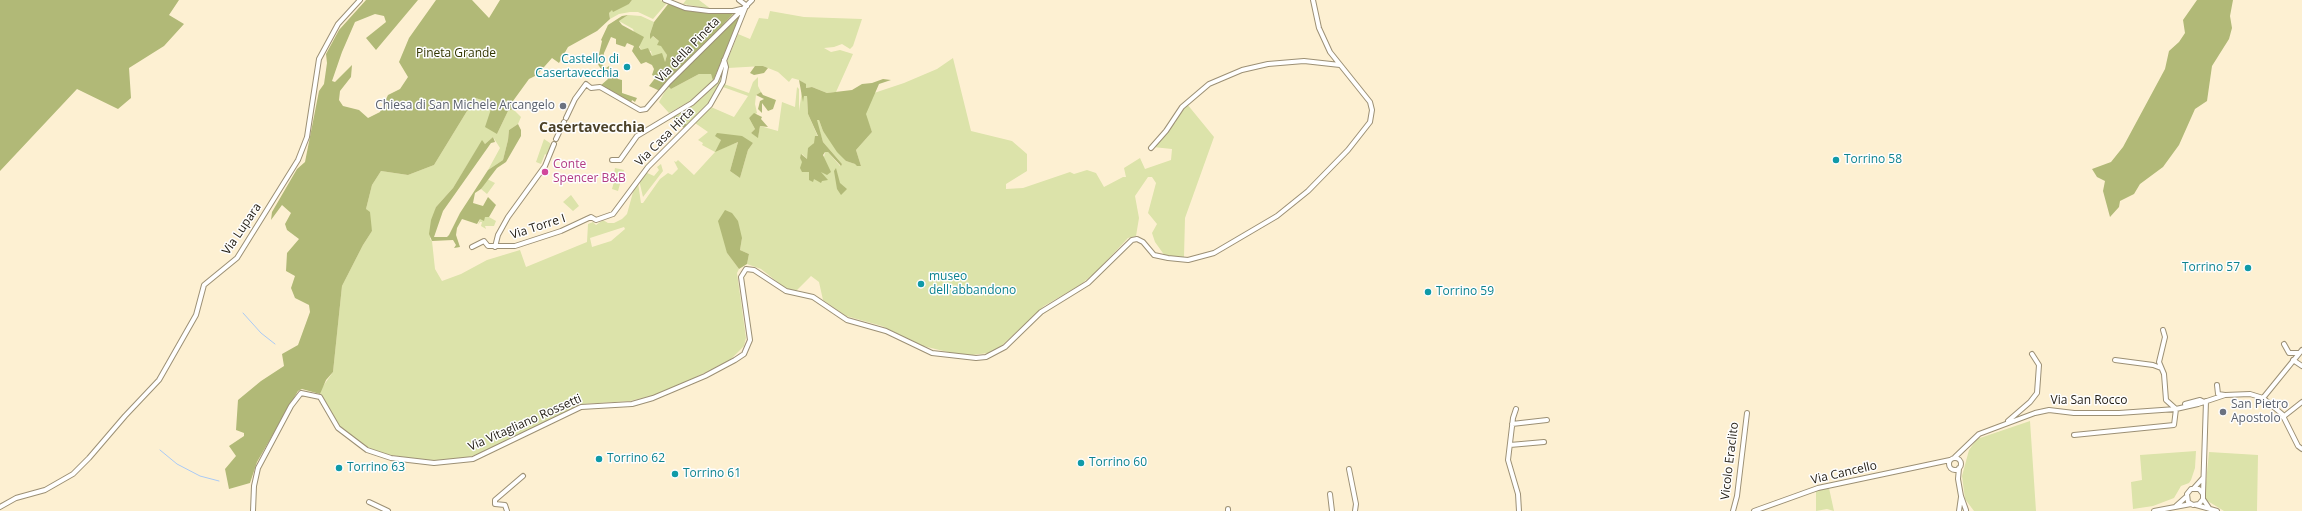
<!DOCTYPE html>
<html>
<head>
<meta charset="utf-8">
<style>
  body { margin:0 }
  canvas { display:block; background:#fdf0d2 }
</style>
</head>
<body>
<canvas width="2302" height="511"></canvas>
<script>
const ctx = document.querySelector('canvas').getContext('2d');
ctx.lineJoin = 'round';
function paint(path, color) { ctx.fillStyle = color; ctx.fill(path, 'evenodd'); }
const shape = rows => new Path2D(rows.map(r => 'M' + r).join(''));
function trace(path, color, width, dash) { ctx.strokeStyle = color; ctx.lineWidth = width; ctx.lineCap = dash ? 'butt' : 'round'; ctx.setLineDash(dash || []); ctx.stroke(path); }
function label(font, color, halo, rows, align = 'center') {
  ctx.font = font + ' "Open Sans",sans-serif'; ctx.lineWidth = 3; ctx.setLineDash([]); ctx.textBaseline = 'middle'; ctx.strokeStyle = halo; ctx.fillStyle = color; for (const [text, x, y, turn = 0] of rows) {
    ctx.save(); ctx.translate(x, y); ctx.rotate((+turn || 0) * Math.PI / 180); ctx.textAlign = isNaN(turn) ? turn : align; if (halo) ctx.strokeText(text, 0, 0); ctx.fillText(text, 0, 0); ctx.restore();
  }
}
const green = shape([
  [632,0,660,0,667,3,653,19,638,12,630,12,619,14,610,19,609,13,612,9,629,4],
  [686,0,699,0,711,9,683,4],
  [770,11,804,17,862,19,853,46,850,49,842,44,834,47,824,48,831,52,840,50,853,54,836,92,827,93,812,87,806,88,805,84,799,80,792,78,789,82,778,72,763,66,728,68,727,61,738,34,750,39,759,18,768,19],
  [628,15,641,16,654,22,650,34,659,41,667,55,665,62,656,56,652,56,651,51,641,50,633,29,619,21],
  [953,58,971,131,1012,141,1027,154,1027,171,1006,184,1006,189,1023,188,1070,172,1074,174,1087,170,1096,173,1104,187,1123,177,1126,177,1124,168,1140,158,1145,169,1171,160,1172,149,1153,147,1172,125,1176,122,1176,118,1187,104,1214,137,1185,218,1184,257,1165,256,1155,242,1152,233,1157,224,1148,213,1156,183,1152,177,1148,177,1135,196,1139,218,1136,236,1128,238,1096,272,1080,285,1044,306,998,349,988,353,964,356,923,346,882,326,846,316,823,300,819,282,811,276,796,291,785,288,761,269,747,264,749,254,740,250,742,238,727,253,739,269,737,273,746,338,744,346,730,360,684,383,658,394,630,401,582,404,489,450,463,459,430,461,378,453,357,441,342,429,334,418,320,394,321,389,333,372,342,286,363,245,372,231,366,209,372,185,381,171,408,175,434,165,475,98,493,103,497,134,508,111,513,109,521,117,518,124,509,130,508,140,503,160,488,170,500,148,493,137,485,144,482,141,453,188,436,207,430,239,432,241,435,269,442,281,461,274,487,260,520,250,526,267,587,242,588,224,593,222,596,225,603,220,608,223,614,223,622,219,627,214,635,185,638,183,641,203,643,203,660,179,668,173,672,175,678,169,674,161,676,162,678,160,694,175,715,152,702,145,703,143,698,140,708,132,695,123,711,107,734,117,748,96,723,87,724,84,749,93,753,82,758,77,758,86,761,92,756,95,755,104,757,113,749,118,755,129,751,133,758,137,760,126,778,131,782,102,795,107,797,87,799,89,799,111,802,91,804,99,804,95,807,96,808,114,818,137,809,150,807,159,802,154,800,158,809,172,809,180,814,178,821,172,825,152,828,152,840,166,842,164,823,142,816,120,819,120,823,131,846,161,861,166,856,150,872,132,865,114,874,93,904,83,937,69],
  [720,137,753,143,748,150,740,178,730,171,738,142,716,151,720,145,721,140],
  [624,227,625,229,611,241,592,247,590,238],
  [725,65,720,86,708,105,688,126,676,115,702,98,715,84],
  [708,73,711,74,713,81,692,100,669,113,659,102,668,86,671,89,699,74],
  [544,139,550,143,551,147,548,156,545,154,541,164,536,162],
  [661,164,663,171,643,197,639,180,645,172,654,176,659,170,657,167],
  [615,168,624,170,618,191,612,189,616,174,614,173],
  [487,179,495,183,487,194,481,189],
  [571,195,579,206,573,211,563,202],
  [485,217,489,217,496,221,494,226,485,226,486,229,481,226,482,222,480,222,478,225,480,219],
  [2030,421,2036,511,1974,511,1965,499,1962,476,1969,450,1977,439],
  [2196,451,2195,468,2191,480,2189,483,2181,486,2174,498,2153,506,2133,509,2131,482,2142,480,2140,455],
  [2209,452,2258,455,2257,511,2224,511,2206,500,2205,493],
  [1829,488,1834,511,1827,509,1816,511,1816,491]
]);
const forest = shape([
  [0,0,179,0,169,15,184,24,164,46,129,68,131,98,118,109,77,89,0,171],
  [366,0,418,0,376,50,366,38,386,22,384,16,375,14,355,22,342,52,332,81,335,82,352,65,351,77,340,91,339,100,343,106,359,110,368,118,380,112,388,95,400,89,408,77,399,62,409,38,436,0,472,0,489,18,500,0,632,0,629,4,613,12,612,10,609,13,610,19,597,31,568,47,559,63,552,58,537,75,529,79,513,101,513,109,508,111,497,134,485,127,493,103,475,98,434,165,408,175,381,171,372,185,366,209,370,212,372,231,363,245,342,286,333,372,326,380,320,394,302,389,298,391,257,462,250,483,229,489,225,469,236,456,229,446,244,436,244,433,236,430,238,400,261,381,284,366,282,354,298,345,310,312,309,305,295,298,291,288,295,276,286,271,287,253,299,239,287,230,285,224,291,213,282,205,271,220,272,212,297,169,305,162,319,91,324,84,327,63,326,54,339,30],
  [2197,0,2233,0,2230,16,2232,28,2229,39,2212,66,2207,101,2195,109,2179,145,2163,167,2140,184,2134,194,2120,201,2119,207,2110,217,2103,191,2105,181,2097,177,2092,169,2111,162,2123,147,2165,69,2169,51,2179,42,2185,33,2183,20],
  [669,3,707,13,735,12,660,91,649,86,656,77,652,75,654,69,652,65,646,62,641,64,632,51,634,46,627,43,625,47,616,44,616,39,611,37,604,53,602,64,606,68,609,66,611,74,615,72,618,74,618,79,622,80,622,93,637,98,635,102,632,100,631,103,600,86,608,79,597,63,602,41,601,40,608,25,622,16,628,15,619,21,622,25,644,37,639,47,641,50,648,48,652,56,662,53,665,62,667,55,661,46,657,45,659,41,653,36,650,39,650,34,654,22],
  [738,14,741,16,713,81,711,74,699,74,671,89,668,86],
  [755,66,763,66,768,68,764,73,754,75,750,73],
  [883,79,891,80,879,84,866,114,872,132,856,150,861,166,857,166,855,164,846,161,837,152,823,131,819,120,817,120,823,142,842,164,841,166,828,152,825,152,823,155,831,172,827,175,821,172,828,180,822,181,821,183,814,179,813,182,809,180,809,172,802,172,800,168,802,162,800,158,801,154,807,159,808,148,814,143,815,136,818,136,808,114,807,96,804,96,803,102,799,80,806,84,806,88,812,87,827,93,852,90,862,84,872,83],
  [761,92,763,95,776,100,773,109,768,111,762,103,762,113,758,109,760,101,764,99,756,95],
  [754,113,762,117,761,119,768,127,760,126,758,138,751,133,755,129,749,118],
  [676,115,688,126,685,129,673,117],
  [518,124,521,130,521,136,506,162,497,168,481,189,475,193,473,203,483,206,488,197,496,205,489,217,485,217,484,221,480,219,477,224,462,219,457,228,456,235,460,247,454,248,456,245,453,240,432,241,429,234,431,220,436,207,453,188,482,140,485,144,493,137,495,142,491,143,443,211,434,237,447,237,449,235,460,213,488,170,503,160,508,140,509,130],
  [717,133,742,136,753,143,748,150,740,178,730,171,738,142,715,152,721,140,715,136],
  [836,168,840,183,847,189,841,195,837,189,834,171],
  [725,210,732,213,738,221,742,238,740,250,749,254,747,264,739,269,727,253,718,221]
]);
const stream = shape([
  [243,313,261,333,275,344],
  [160,450,177,464,200,476,219,481]
]);
const minor = shape([
  [665,0,685,8,709,11,733,11,741,9],
  [739,0,747,6],
  [566,118,575,99,586,84,591,88,600,87,640,110,646,109,669,82,752,0],
  [556,139,564,122],
  [1151,148,1166,131,1182,107,1209,84,1242,70,1268,64,1304,61,1340,65],
  [612,160,620,160,637,136,692,103,716,81,746,6],
  [472,247,484,241,488,246,515,246,561,231,591,217,596,220,613,214,648,167,710,105,723,82,726,67,724,60],
  [495,247,498,235,508,217,545,166,554,144],
  [2284,344,2289,353,2299,353],
  [2115,360,2153,365,2161,368],
  [2293,360,2302,366],
  [2217,385,2218,394,2225,395],
  [2263,398,2302,350],
  [2185,404,2200,400,2204,402],
  [1516,409,1513,418,1508,460,1518,494,1519,511],
  [2283,417,2302,402],
  [2008,421,2030,402,2037,393,2039,365,2032,354],
  [1512,424,1547,420],
  [2074,435,2174,425,2176,409,2166,400,2164,374,2159,362,2165,337,2163,330],
  [1510,445,1544,442],
  [1955,457,1979,434,2035,413,2049,410,2074,413,2119,413,2176,409,2198,404,2225,395,2250,394,2263,398,2282,414,2298,446,2302,449],
  '1949 464a6 6 0 1 1 12 0a6 6 0 1 1-12 0Z',
  [1959,468,1958,479,1961,496,1966,510],
  [1349,469,1356,504,1355,511],
  [2194,488,2203,478],
  [1330,494,1332,511],
  [2203,494,2206,401],
  [2203,499,2199,504,2193,505,2188,502,2187,494,2191,489,2199,489,2203,494,2203,499,2209,508],
  [369,502,388,511],
  [2196,505,2217,511],
  [2176,506,2186,497],
  [0,507,16,498,45,490,73,474,89,458,125,416,159,380,196,315,204,285,237,258,298,160,307,137,319,59,338,24,360,0],
  [1228,509,1228,511],
  [253,511,254,486,258,468,291,406,301,393,320,397,338,428,367,450,391,458,434,463,473,459,581,407,632,404,653,398,705,376,735,360,744,354,750,340,741,277,746,269,754,270,786,291,813,297,847,320,886,331,932,353,976,358,986,357,1005,347,1041,312,1088,283,1132,240,1137,239,1143,242,1154,255,1168,258,1188,260,1214,253,1277,216,1308,191,1348,150,1370,122,1372,110,1370,102,1330,52,1319,28,1313,0],
  [507,511,505,505,495,504,495,500,523,476],
  [1733,511,1737,496,1747,413],
  [1754,511,1818,488,1950,460],
  [1959,511,1961,497],
  [2154,511,2191,504]
]);
const markers = [
  [627,67,4,"#0f9aa8"],
  [563,106,4,"#6b7280"],
  [1836,160,4,"#0f9aa8"],
  [545,172,4,"#d1479c"],
  [2248,268,4,"#0f9aa8"],
  [921,284,4,"#0f9aa8"],
  [1428,292,4,"#0f9aa8"],
  [2223,412,4,"#6b7280"],
  [599,459,4,"#0f9aa8"],
  [1081,463,4,"#0f9aa8"],
  [339,468,4,"#0f9aa8"],
  [675,474,4,"#0f9aa8"]
];
const streetNames = [
  ["Via della Pineta",688,50,-46],
  ["Via Casa Hirta",665,137,-45],
  ["Via Torre I",538,227,-18],
  ["Via Lupara",242,229,-56],
  ["Via San Rocco",2089,401],
  ["Via Vitagliano Rossetti",525,423,-24],
  ["Vicolo Eraclito",1730,461,-83],
  ["Via Cancello",1844,473,-13]
];
const parkNames = [
  ["Pineta Grande",456,54]
];
const cultureNames = [
  ["Castello di",619,60,"right"],
  ["Casertavecchia",619,74,"right"],
  ["Torrino 58",1844,160],
  ["Torrino 57",2240,268,"right"],
  ["museo",929,277],
  ["dell'abbandono",929,291],
  ["Torrino 59",1436,292],
  ["Torrino 62",607,459],
  ["Torrino 60",1089,463],
  ["Torrino 63",347,468],
  ["Torrino 61",683,474]
];
const worshipNames = [
  ["Chiesa di San Michele Arcangelo",555,106],
  ["San Pietro",2231,405,"left"],
  ["Apostolo",2231,419,"left"]
];
const hotelNames = [
  ["Conte",553,165],
  ["Spencer B&B",553,179]
];
const quarterNames = [
  ["Casertavecchia",592,128]
];
paint(green, '#dce3aa');
paint(forest, '#b1b977');
trace(stream, '#aacaf5', 1);
trace(minor, '#9c9075', 6);
trace(minor, '#fff', 4);
for (const [x, y, r, color] of markers) { const dot = new Path2D(); dot.arc(x, y, r, 0, 2 * Math.PI); ctx.fillStyle = color; ctx.fill(dot); trace(dot, '#fefefe', 1.5); }
label('12px', '#211c12', '#fefefe', streetNames);
label('12px', '#333601', '#fefefe', parkNames);
label('12px', '#0d838f', '#fefefe', cultureNames, 'left');
label('12px', '#5b616d', '#fefefe', worshipNames, 'right');
label('12px', '#b23c85', '#fefefe', hotelNames, 'left');
label('bold 14px', '#4c4229', '#fefefe', quarterNames);
</script>
</body>
</html>
